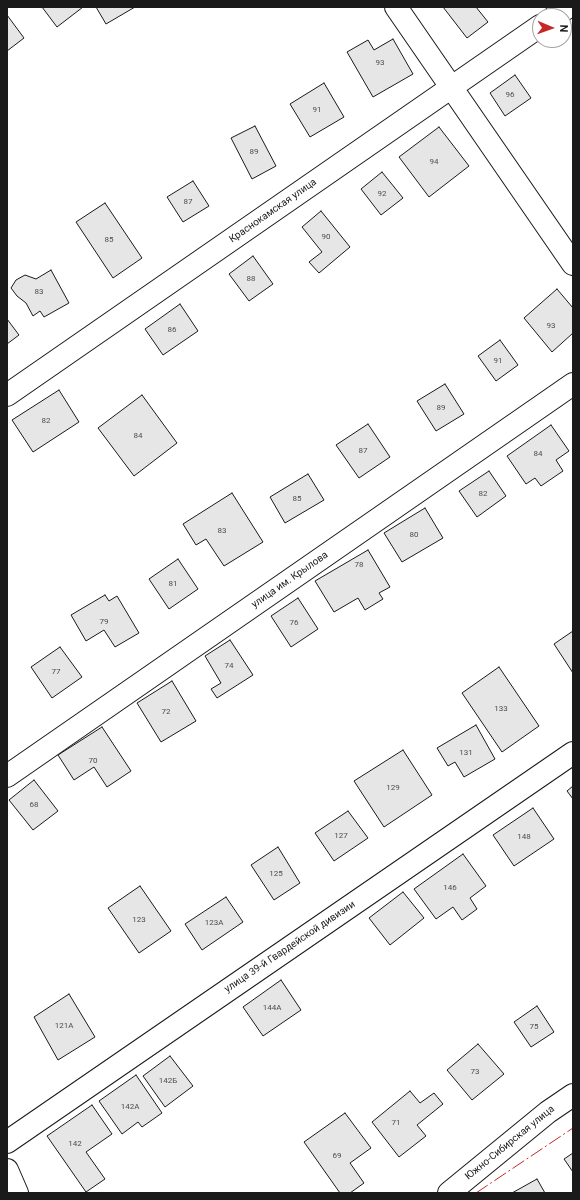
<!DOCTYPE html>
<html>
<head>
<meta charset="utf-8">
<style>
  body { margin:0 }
  #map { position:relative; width:580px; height:1200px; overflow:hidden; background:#fff; font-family:Roboto,sans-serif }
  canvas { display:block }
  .frame { position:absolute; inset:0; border:8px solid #1a1a1a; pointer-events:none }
  .north { position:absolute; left:532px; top:8px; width:40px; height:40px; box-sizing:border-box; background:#fff; border:1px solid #a3a3a3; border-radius:50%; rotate:92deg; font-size:11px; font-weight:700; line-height:16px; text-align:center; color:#1a1a1a }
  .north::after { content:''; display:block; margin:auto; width:14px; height:18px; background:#c62828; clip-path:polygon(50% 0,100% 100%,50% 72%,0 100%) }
</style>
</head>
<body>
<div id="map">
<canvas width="580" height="1200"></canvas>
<div class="frame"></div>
<div class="north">N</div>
</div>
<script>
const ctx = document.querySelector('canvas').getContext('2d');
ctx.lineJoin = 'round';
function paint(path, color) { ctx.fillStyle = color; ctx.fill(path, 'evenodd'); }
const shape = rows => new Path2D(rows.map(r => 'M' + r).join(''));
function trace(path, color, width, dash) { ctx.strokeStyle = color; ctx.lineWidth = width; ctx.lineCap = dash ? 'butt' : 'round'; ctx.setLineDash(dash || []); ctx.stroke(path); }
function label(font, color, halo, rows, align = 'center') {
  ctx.font = font + ' Roboto,sans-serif'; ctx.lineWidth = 3; ctx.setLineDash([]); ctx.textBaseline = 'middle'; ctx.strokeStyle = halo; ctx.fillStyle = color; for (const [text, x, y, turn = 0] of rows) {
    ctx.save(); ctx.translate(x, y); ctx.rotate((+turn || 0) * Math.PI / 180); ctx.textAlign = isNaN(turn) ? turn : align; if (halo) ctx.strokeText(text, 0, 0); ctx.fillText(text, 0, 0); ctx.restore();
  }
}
const building = shape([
  [42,7,83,7,57,27,42,7],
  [96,7,135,7,106,24,96,7],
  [443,7,476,7,488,22,467,38,443,7],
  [7,15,24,38,7,51,7,15],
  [393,39,413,74,373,97,347,52,368,40,374,50,393,39],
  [515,75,531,98,505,116,490,93,515,75],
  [324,83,344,117,310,137,290,104,324,83],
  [255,126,276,166,252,179,231,138,255,126],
  [439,127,469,166,429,197,399,157,439,127],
  [382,172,403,198,381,215,361,189,382,172],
  [193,181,209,206,183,222,167,197,193,181],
  [105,203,142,258,113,278,76,222,105,203],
  [321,211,350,247,319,273,309,262,322,252,302,227,321,211],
  [253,256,273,284,249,301,229,274,253,256],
  [51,270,69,303,44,317,40,311,33,316,26,303,17,296,11,288,16,280,25,275,36,279,51,270],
  [557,289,573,308,573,333,552,352,524,318,557,289],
  [180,304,198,331,163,355,145,329,180,304],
  [7,319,19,335,7,344,7,319],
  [500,340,518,365,496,381,478,356,500,340],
  [445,384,464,414,436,431,417,401,445,384],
  [59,390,79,422,33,452,12,420,59,390],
  [142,395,177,443,134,476,98,428,142,395],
  [368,424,390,457,359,478,336,445,368,424],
  [551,425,569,451,556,460,563,471,541,486,535,478,526,484,507,456,551,425],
  [489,471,506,496,477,517,459,491,489,471],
  [308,474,324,500,285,523,270,497,308,474],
  [232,493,263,542,224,566,206,539,196,545,183,524,232,493],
  [425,508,443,538,402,562,384,533,425,508],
  [368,550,390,587,379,593,383,599,365,610,358,598,334,612,315,581,368,550],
  [178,559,198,589,169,609,149,579,178,559],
  [105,595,109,601,117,596,139,633,115,647,104,630,86,641,71,615,105,595],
  [298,598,318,629,291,647,271,616,298,598],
  [573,631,573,673,554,644,573,631],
  [230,640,253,675,217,698,211,689,221,683,205,656,230,640],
  [60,647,82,677,52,698,31,667,60,647],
  [499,667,539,726,502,752,462,693,499,667],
  [172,681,196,721,161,742,137,703,172,681],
  [476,725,495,759,464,777,455,762,448,766,437,748,476,725],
  [102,727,131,771,107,787,94,767,74,780,58,755,102,727],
  [403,750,432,795,384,827,354,781,403,750],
  [34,780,58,811,33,830,9,800,34,780],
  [573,786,573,799,567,791,573,786],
  [533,808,554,839,514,866,493,835,533,808],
  [348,811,368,838,334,861,315,833,348,811],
  [278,847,300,883,274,900,251,865,278,847],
  [463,854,486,886,470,898,477,909,462,920,453,907,436,919,414,889,463,854],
  [140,886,171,931,139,953,108,908,140,886],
  [403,892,424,918,390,945,369,918,403,892],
  [226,897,243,922,202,950,185,924,226,897],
  [281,980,301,1010,263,1036,243,1007,281,980],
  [69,994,95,1037,58,1060,34,1017,69,994],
  [537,1006,554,1032,531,1047,514,1022,537,1006],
  [478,1044,504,1074,472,1100,447,1070,478,1044],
  [170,1056,193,1086,165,1107,143,1076,170,1056],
  [136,1075,162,1113,142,1127,138,1122,122,1134,99,1101,136,1075],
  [410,1091,420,1103,434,1093,443,1104,417,1125,426,1136,399,1157,372,1122,410,1091],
  [92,1105,112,1134,86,1152,105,1179,86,1192,47,1136,92,1105],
  [345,1113,371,1148,350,1163,364,1183,350,1193,340,1193,304,1142,345,1113],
  [573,1153,573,1172,564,1159,573,1153],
  [537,1179,545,1193,512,1193,537,1179]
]);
const street = shape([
  [396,7,573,264],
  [555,16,568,7],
  [7,395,540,26],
  [7,776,573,384],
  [7,1142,573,753],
  [7,1170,17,1193],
  [449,1193,548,1112,573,1095]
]);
const power = shape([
  [476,1193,573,1128]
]);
const numberNames = [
  ["93",380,63],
  ["96",510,95],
  ["91",317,110],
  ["89",254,152],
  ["94",434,162],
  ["92",382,194],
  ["87",188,202],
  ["90",326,237],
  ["85",109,240],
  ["88",251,279],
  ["83",39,292],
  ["93",551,326],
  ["86",172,330],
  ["91",498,361],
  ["89",441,408],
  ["82",46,421],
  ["84",138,436],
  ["87",363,451],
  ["84",538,454],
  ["82",483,494],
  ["85",297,499],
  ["83",222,531],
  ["80",414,535],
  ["78",359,565],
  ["81",173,584],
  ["79",104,622],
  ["76",294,623],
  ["74",229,666],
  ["77",56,672],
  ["133",501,709],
  ["72",166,712],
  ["131",466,753],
  ["70",93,761],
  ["129",393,788],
  ["68",34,805],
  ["127",341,836],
  ["148",524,837],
  ["125",276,874],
  ["146",450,888],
  ["123",139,920],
  ["123А",214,923],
  ["144А",272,1008],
  ["121А",64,1026],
  ["75",534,1027],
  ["73",475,1072],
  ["142Б",168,1081],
  ["142А",130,1107],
  ["71",396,1123],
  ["142",75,1144],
  ["69",337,1156]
];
const streetNames = [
  ["Краснокамская улица",273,211,-35],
  ["улица им. Крылова",290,580,-35],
  ["улица 39-й Гвардейской дивизии",290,947,-34],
  ["Южно-Сибирская улица",510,1143,-39]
];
paint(building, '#e6e6e6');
trace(building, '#1a1a1a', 1);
trace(street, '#1a1a1a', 24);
trace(street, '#fff', 22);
trace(power, '#c62828', 1, [14, 3, 2, 3]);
label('8px', '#4d4d4d', null, numberNames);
label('10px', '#1a1a1a', '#fff', streetNames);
</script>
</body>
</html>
